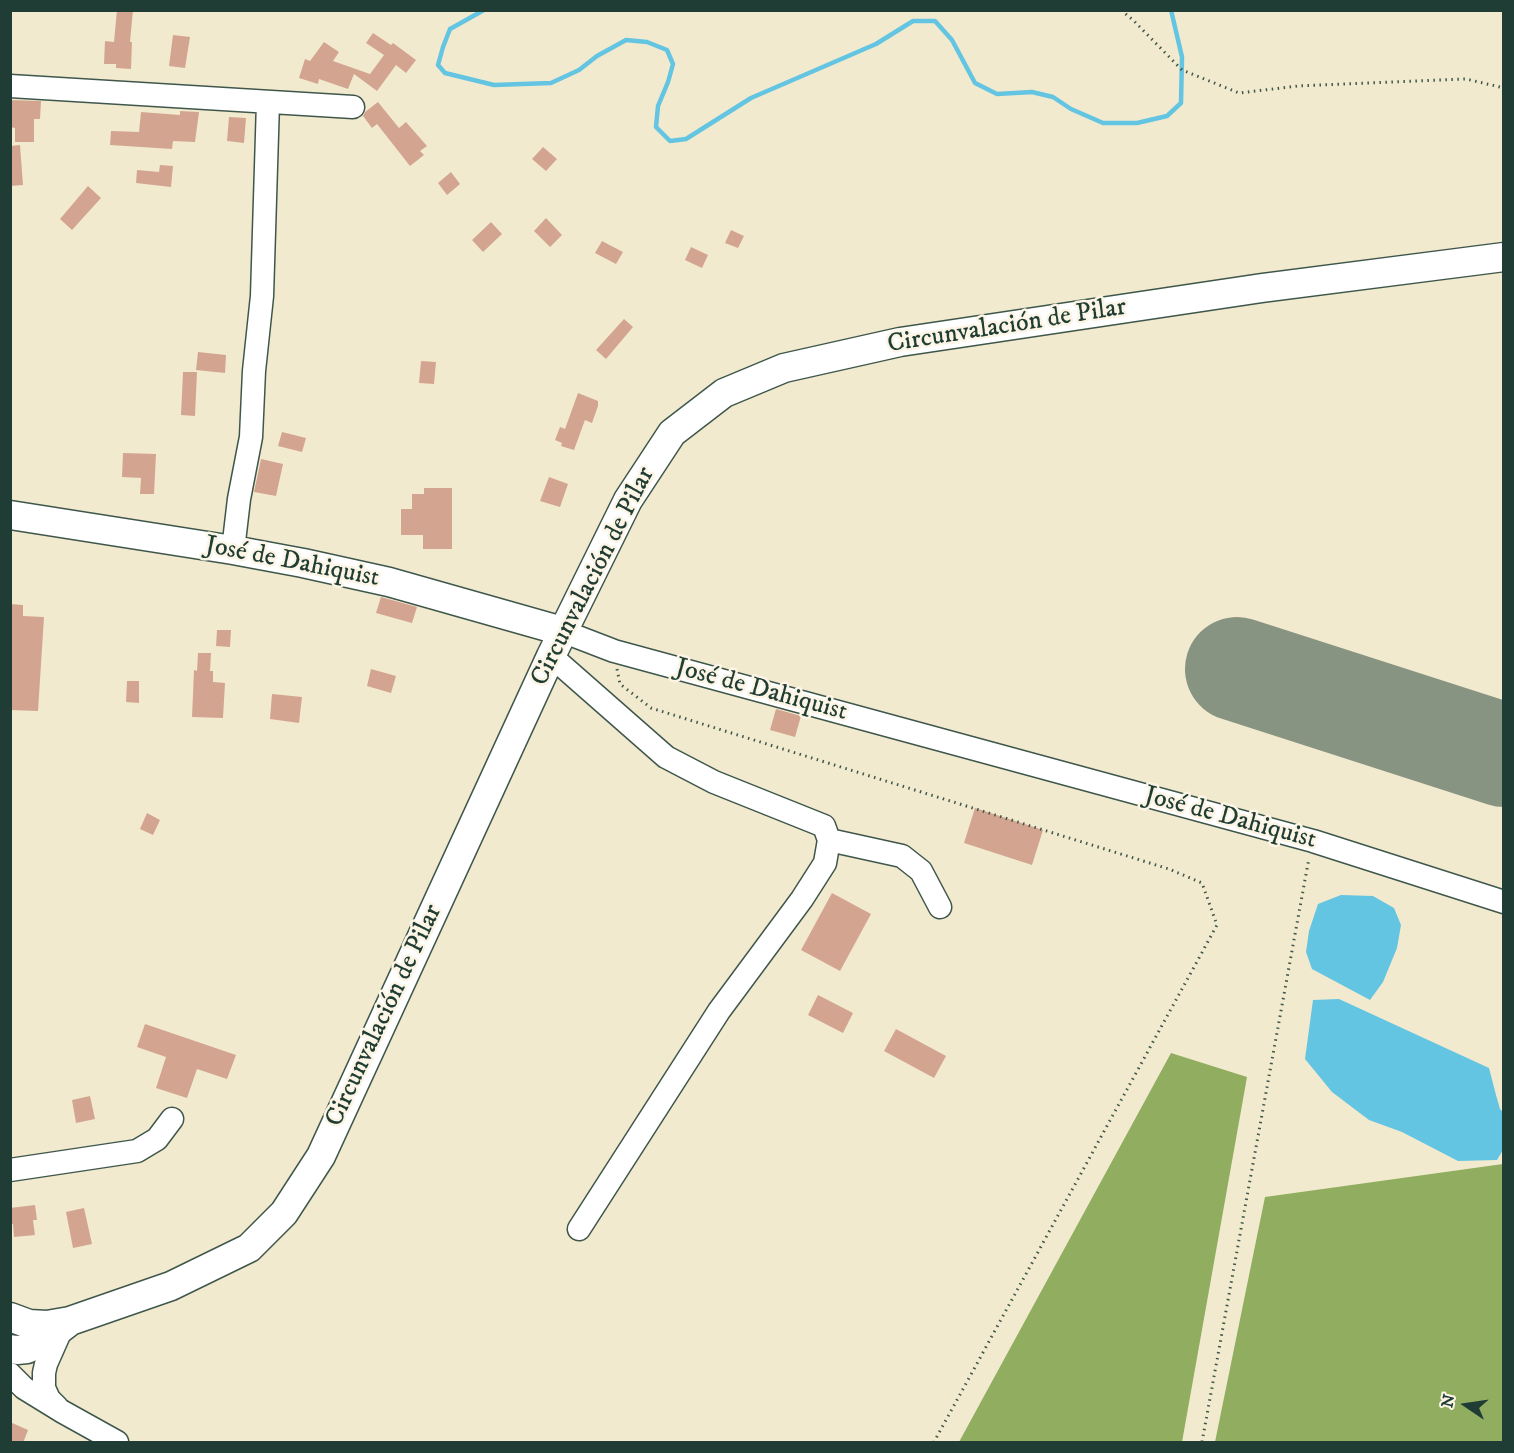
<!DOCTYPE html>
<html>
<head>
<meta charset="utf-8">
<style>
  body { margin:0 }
  #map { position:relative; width:1514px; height:1453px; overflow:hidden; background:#f2eacf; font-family:"IM FELL DW Pica",serif }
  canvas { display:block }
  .frame { position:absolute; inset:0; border:12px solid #1f3d34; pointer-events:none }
  .north { position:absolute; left:1436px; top:1375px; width:60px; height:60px; -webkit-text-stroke:4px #fcf5e5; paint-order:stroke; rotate:283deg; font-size:16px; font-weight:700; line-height:24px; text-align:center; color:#1f3d34 }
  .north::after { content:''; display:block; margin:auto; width:21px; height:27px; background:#1f3d34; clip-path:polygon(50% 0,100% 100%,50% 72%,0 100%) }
</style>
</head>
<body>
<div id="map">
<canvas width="1514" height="1453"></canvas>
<div class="frame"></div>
<div class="north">N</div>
</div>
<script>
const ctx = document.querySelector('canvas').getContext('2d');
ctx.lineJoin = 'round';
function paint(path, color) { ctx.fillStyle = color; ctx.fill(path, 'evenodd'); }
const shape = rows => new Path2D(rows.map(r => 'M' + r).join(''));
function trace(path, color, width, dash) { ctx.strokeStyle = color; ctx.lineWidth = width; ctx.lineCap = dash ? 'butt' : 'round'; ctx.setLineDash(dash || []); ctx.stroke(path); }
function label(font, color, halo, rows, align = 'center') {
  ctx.font = font + ' "IM FELL DW Pica",serif'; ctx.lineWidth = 5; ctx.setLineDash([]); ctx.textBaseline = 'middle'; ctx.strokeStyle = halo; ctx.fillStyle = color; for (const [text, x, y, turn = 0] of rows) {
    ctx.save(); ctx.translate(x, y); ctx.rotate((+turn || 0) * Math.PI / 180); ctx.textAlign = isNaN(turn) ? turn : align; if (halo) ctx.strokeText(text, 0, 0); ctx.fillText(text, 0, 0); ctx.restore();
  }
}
const forest = shape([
  [1171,1053,1247,1077,1182,1442,959,1442],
  [1503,1164,1503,1442,1215,1442,1265,1197]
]);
const water = shape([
  [1341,895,1373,896,1394,908,1401,925,1397,948,1383,982,1370,1000,1312,969,1306,952,1309,931,1318,904],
  [1339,999,1489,1068,1496,1095,1500,1109,1503,1112,1503,1150,1497,1160,1458,1161,1402,1132,1369,1120,1332,1092,1305,1059,1313,1000]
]);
const stream = shape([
  [484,10,450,29,443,47,438,65,445,73,494,85,551,83,579,70,597,56,626,40,647,42,667,50,673,64,668,82,658,106,656,127,670,141,686,139,751,98,876,44,913,21,935,21,952,40,975,83,997,94,1032,92,1053,97,1071,109,1103,123,1137,123,1167,116,1181,103,1182,57,1171,10]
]);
const runway = shape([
  [1237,669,1504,755]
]);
const building = shape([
  [117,10,133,10,130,42,132,42,131,69,116,68,116,64,104,64,105,41,114,42],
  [373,33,391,45,393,43,416,60,406,73,396,65,377,91,354,74,348,89,319,79,318,84,299,78,305,59,310,61,324,42,339,52,333,61,370,74,384,55,366,43],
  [173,35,190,37,185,68,169,66],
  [10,100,41,101,40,119,34,119,34,142,15,142,15,128,10,127],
  [378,102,399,128,406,122,427,146,420,151,424,155,410,166,377,124,372,128,363,116,365,112],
  [180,111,199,112,195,142,173,141,172,149,110,145,111,131,139,132,141,112,180,115],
  [229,117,246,118,244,143,227,141],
  [20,145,23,185,10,186,10,146],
  [543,147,557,159,546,171,532,159],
  [160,165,173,166,171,187,136,183,137,170,159,172],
  [451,172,460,184,447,195,438,183],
  [88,186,101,198,72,230,60,219],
  [546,218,562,235,550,247,534,231],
  [491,222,502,234,483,252,472,240],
  [731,230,744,236,738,248,725,243],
  [602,241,623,252,616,264,595,253],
  [691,247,708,255,702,268,685,260],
  [624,319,633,327,606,359,596,350],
  [198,352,226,355,225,373,196,370],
  [421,361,436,362,434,384,419,383],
  [183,372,197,372,195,416,181,415],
  [578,393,598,401,598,406,592,423,585,420,574,450,561,446,562,443,555,440,560,427,565,429],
  [282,432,306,438,302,452,278,446],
  [123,453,156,454,154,494,140,494,141,478,122,477],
  [261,459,283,464,276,496,254,492],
  [549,477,568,484,560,507,540,501],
  [424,488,452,488,452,549,423,549,423,535,401,535,401,509,412,509,412,494,424,494],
  [381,597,417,607,412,623,376,613],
  [10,604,23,605,23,616,44,617,38,711,10,710],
  [217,630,231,630,230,647,216,646],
  [198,653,211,653,210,671,213,671,213,682,225,683,223,718,192,717,194,670,197,671],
  [371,669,396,676,391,693,367,686],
  [127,681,139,681,139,703,126,702],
  [272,694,302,697,299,723,270,719],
  [776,709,801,716,795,737,770,730],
  [975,808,1043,830,1032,865,964,843],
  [147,813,160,820,153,835,140,829],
  [832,893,871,914,840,971,801,950],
  [818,995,853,1013,843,1033,808,1015],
  [145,1024,236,1055,227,1079,197,1069,187,1098,156,1088,166,1057,137,1047],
  [896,1029,946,1056,934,1078,884,1051],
  [90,1096,95,1119,76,1123,72,1100],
  [35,1205,37,1220,33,1220,35,1235,14,1237,13,1224,10,1225,10,1208],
  [84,1208,92,1244,73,1248,66,1212],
  [10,1422,28,1430,23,1443,10,1443]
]);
const path = shape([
  [1121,10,1134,21,1182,70,1239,93,1298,86,1466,79,1504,88],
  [617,669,620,684,651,708,1169,869,1202,883,1217,925,934,1442],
  [1202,1442,1309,858]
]);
const minor = shape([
  [10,86,353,107],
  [233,550,239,499,251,437,254,371,262,296,268,102],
  [562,631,614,651,1313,841,1504,902],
  [551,656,666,757,714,782,824,826,829,840,825,863,802,899,719,1011,579,1229],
  [829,840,902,856,921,871,940,907],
  [10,1170,137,1151,157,1139,172,1119],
  [10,1374,24,1388,63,1412,117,1442],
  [57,1407,49,1399,44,1388,44,1373,46,1364,62,1328]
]);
const major = shape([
  [10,515,233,550,303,563,389,582,562,631],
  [10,1317,29,1324,47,1325,70,1321,171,1286,249,1248,284,1213,321,1156,551,656,628,500,672,433,724,393,784,368,900,342,1262,288,1504,257],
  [10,1349,17,1350,27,1349,51,1336,68,1323]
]);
const streetNames = [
  ["Circunvalación de Pilar",1007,327,-9],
  ["José de Dahiquist",292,563,11],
  ["Circunvalación de Pilar",594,577,-63],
  ["José de Dahiquist",761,691,15],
  ["José de Dahiquist",1230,819,15],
  ["Circunvalación de Pilar",385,1016,-65]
];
paint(forest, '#90ad60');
paint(water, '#63c5e1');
trace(stream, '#63c5e1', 4.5);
trace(runway, '#889482', 104);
paint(building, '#d3a590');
trace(minor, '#3f574b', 25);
trace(major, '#3f574b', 31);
trace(path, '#3f574b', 3, [1.5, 4.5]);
trace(minor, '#fff', 22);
trace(major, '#fff', 28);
label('26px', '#1f3d34', '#fcf5e5', streetNames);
</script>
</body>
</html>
